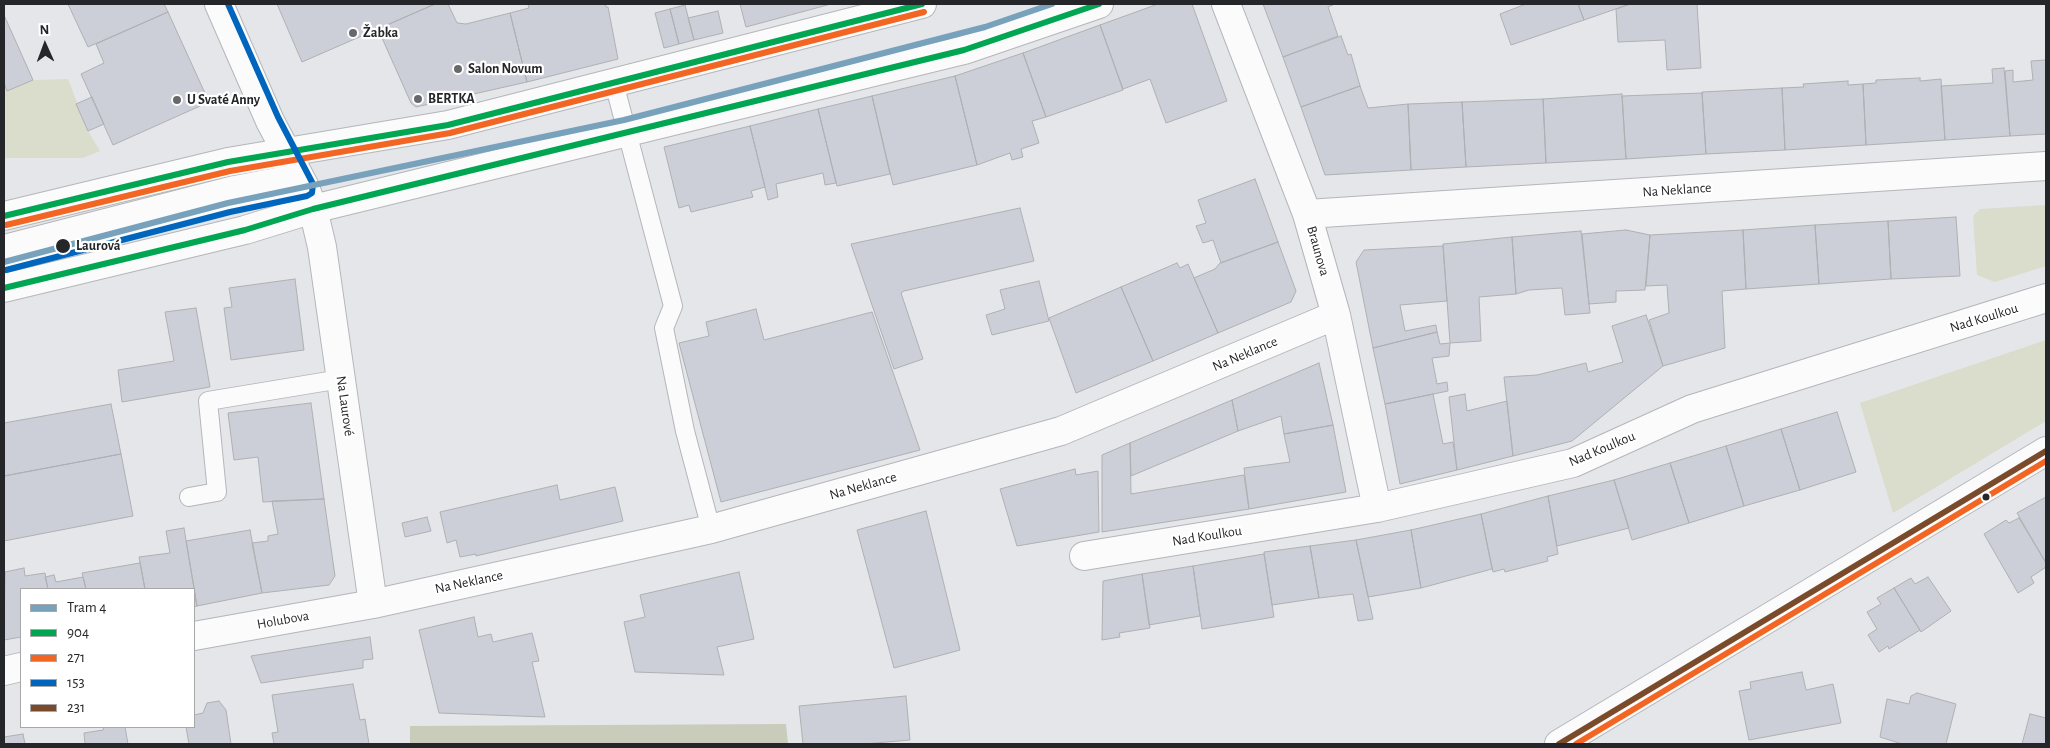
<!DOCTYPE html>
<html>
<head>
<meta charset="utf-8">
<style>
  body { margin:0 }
  #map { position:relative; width:2050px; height:748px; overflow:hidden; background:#e4e6ea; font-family:"Alegreya Sans",sans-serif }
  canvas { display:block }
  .frame { position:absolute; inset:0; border:5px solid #252629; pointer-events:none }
  .legend { position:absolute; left:20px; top:588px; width:175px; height:140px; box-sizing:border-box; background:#fff; border:1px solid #a8a8a9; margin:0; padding:6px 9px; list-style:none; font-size:15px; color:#252629 }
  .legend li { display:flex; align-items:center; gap:10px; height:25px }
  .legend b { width:25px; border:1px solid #a8a8a9 }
  .north { position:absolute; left:20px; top:20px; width:50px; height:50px; -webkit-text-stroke:4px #fff; paint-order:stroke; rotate:358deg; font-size:14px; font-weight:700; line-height:20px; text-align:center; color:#252629 }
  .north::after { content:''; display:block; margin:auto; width:18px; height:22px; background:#252629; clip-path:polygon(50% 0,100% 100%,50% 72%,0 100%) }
</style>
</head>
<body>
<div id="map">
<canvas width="2050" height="748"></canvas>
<div class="frame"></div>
<ul class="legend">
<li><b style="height:6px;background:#78a1bb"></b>Tram 4</li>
<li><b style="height:6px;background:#00a651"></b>904</li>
<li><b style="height:6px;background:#f26522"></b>271</li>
<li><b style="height:6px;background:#0065bd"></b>153</li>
<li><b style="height:6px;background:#7a4b2a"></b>231</li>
</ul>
<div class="north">N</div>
</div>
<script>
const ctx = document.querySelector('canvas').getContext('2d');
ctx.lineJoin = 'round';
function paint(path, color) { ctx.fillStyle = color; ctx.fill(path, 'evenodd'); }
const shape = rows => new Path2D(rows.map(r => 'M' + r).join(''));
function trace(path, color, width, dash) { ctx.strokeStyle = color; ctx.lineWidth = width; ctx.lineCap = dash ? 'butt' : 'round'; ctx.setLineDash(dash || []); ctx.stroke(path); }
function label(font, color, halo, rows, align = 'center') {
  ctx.font = font + ' "Alegreya Sans",sans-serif'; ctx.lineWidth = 4.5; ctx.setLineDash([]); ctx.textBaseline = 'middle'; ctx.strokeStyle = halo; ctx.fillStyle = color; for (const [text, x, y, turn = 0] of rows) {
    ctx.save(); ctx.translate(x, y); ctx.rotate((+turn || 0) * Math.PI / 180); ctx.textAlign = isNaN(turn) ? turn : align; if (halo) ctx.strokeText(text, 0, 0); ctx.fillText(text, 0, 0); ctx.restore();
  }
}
const green = shape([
  [68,79,88,131,100,151,83,158,4,158,4,83,8,90,33,80],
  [2046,205,2046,266,1995,282,1977,275,1973,216,1980,209],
  [2046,340,2046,421,1893,513,1860,403]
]);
const forest = shape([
  [786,724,788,744,410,744,410,726]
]);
const building = shape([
  [68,4,164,4,168,12,88,47,68,4],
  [277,4,435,4,302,62,277,4],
  [435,4,448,4,457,23,466,24,510,13,527,82,416,107,411,103,378,29,435,4],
  [528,4,605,4,606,7,608,7,618,59,527,82,510,13,529,8,528,4],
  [740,4,831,4,746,27,740,4],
  [1158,4,1192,4,1227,101,1166,123,1150,79,1123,89,1100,25,1158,4],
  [1263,4,1335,4,1328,7,1338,36,1283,57,1263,4],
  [1526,4,1578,4,1584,20,1511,45,1500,14,1526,4],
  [1578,4,1630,4,1584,20,1578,4],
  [1630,4,1697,4,1701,68,1667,70,1665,40,1618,42,1616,9,1630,4],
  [685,5,694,40,679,44,670,9,685,5],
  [670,9,679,44,664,48,655,13,670,9],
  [718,11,723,33,694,40,688,18,718,11],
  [168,12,209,102,113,145,81,74,104,63,96,44,168,12],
  [4,15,33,80,7,91,4,83,4,15],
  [1100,25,1123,90,1046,117,1023,53,1100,25],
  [1341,36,1348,55,1351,54,1360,86,1301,107,1283,57,1341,36],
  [1023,53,1046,117,1032,121,1039,143,1021,149,1023,157,1012,160,1010,153,977,165,955,76,1023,53],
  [2046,60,2046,134,2010,136,2005,71,2013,70,2013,82,2033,80,2031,61,2046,60],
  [2004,68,2010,136,1945,140,1941,86,1993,83,1992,69,2004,68],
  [955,76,977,165,893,185,872,96,955,76],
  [1920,78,1920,81,1941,79,1945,140,1866,145,1863,84,1876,83,1876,80,1920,78],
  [1848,81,1848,85,1863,84,1866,145,1785,150,1782,88,1804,87,1803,84,1848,81],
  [1360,86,1368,108,1408,104,1411,170,1325,175,1301,107,1360,86],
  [1782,88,1785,150,1706,154,1702,92,1782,88],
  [1702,93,1706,154,1626,159,1622,96,1702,93],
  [1622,94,1626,159,1546,163,1543,99,1622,94],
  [872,96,890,174,837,186,818,109,872,96],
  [92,97,104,124,88,131,76,104,92,97],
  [1543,99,1546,163,1466,167,1462,102,1543,99],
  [1462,102,1466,167,1411,170,1408,104,1462,102],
  [818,109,836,183,825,185,823,173,776,184,778,197,768,200,750,126,818,109],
  [750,126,765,187,751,191,753,197,691,212,689,205,679,208,664,147,750,126],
  [1255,179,1278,242,1221,263,1213,240,1203,243,1196,226,1206,223,1198,200,1255,179],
  [1020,208,1034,261,904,291,901,293,923,359,894,369,851,244,1020,208],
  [1956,217,1960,276,1891,279,1888,221,1956,217],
  [1888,221,1891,279,1819,284,1815,225,1888,221],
  [1815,225,1819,284,1746,289,1743,230,1815,225],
  [1626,230,1650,235,1645,290,1616,291,1616,302,1589,304,1582,234,1626,230],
  [1743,230,1746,289,1722,291,1725,348,1663,366,1649,320,1669,313,1667,285,1646,286,1650,235,1743,230],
  [1581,231,1590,313,1565,315,1562,288,1529,290,1516,294,1512,237,1581,231],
  [1512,237,1516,294,1479,297,1481,341,1450,343,1443,244,1512,237],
  [1278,242,1296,291,1291,302,1218,333,1194,278,1215,269,1220,263,1278,242],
  [1443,246,1447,301,1400,305,1405,331,1436,325,1437,332,1373,348,1356,262,1364,250,1443,246],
  [1177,263,1180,268,1188,264,1218,333,1153,361,1121,287,1177,263],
  [295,279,304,350,231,360,224,308,232,307,229,288,295,279],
  [1039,281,1049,321,992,335,986,315,1005,309,1000,290,1039,281],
  [1121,287,1153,361,1076,393,1049,318,1121,287],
  [196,308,210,387,122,402,118,370,174,361,165,312,196,308],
  [756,309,764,340,872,312,920,450,721,502,679,343,709,336,706,322,756,309],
  [1646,315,1663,366,1572,441,1513,456,1504,377,1537,375,1586,363,1588,372,1623,362,1612,326,1646,315],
  [1437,332,1440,344,1450,343,1449,356,1432,358,1437,384,1447,382,1448,391,1385,404,1373,348,1437,332],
  [1319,363,1333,425,1284,434,1281,416,1238,431,1232,400,1319,363],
  [1433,394,1443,444,1453,442,1457,470,1400,484,1385,404,1433,394],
  [1465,394,1467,411,1507,401,1513,456,1457,470,1449,397,1465,394],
  [1232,400,1238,431,1131,476,1130,443,1232,400],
  [311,403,324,499,263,502,258,457,234,460,228,413,311,403],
  [111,404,121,454,4,476,4,423,111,404],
  [1837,412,1856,472,1800,490,1781,429,1837,412],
  [1333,425,1346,492,1249,509,1244,468,1290,462,1284,434,1333,425],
  [1781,429,1800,490,1744,506,1726,446,1781,429],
  [1130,443,1131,494,1244,475,1249,509,1102,532,1102,455,1130,443],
  [1726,446,1744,506,1689,523,1670,463,1726,446],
  [121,454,133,516,4,541,4,476,121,454],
  [1670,463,1689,523,1632,540,1614,480,1670,463],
  [1075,469,1076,475,1098,471,1099,532,1017,546,1000,489,1075,469],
  [1614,480,1629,528,1557,546,1548,496,1614,480],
  [557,485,560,500,615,487,623,521,476,556,476,554,460,557,456,540,447,543,440,512,557,485],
  [1548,496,1558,554,1547,557,1548,561,1505,572,1504,569,1493,572,1481,514,1548,496],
  [2046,497,2046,563,2017,513,2046,497],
  [324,499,335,576,329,585,262,593,252,543,268,541,268,536,278,534,272,501,324,499],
  [926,511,960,650,894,668,857,530,926,511],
  [1481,514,1492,569,1421,588,1411,530,1481,514],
  [427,517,431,531,405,537,402,523,427,517],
  [2019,518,2046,563,2046,567,2031,577,2034,583,2018,593,1984,534,2006,520,2009,523,2019,518],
  [184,528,197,606,194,607,194,589,145,589,139,557,170,553,166,531,184,528],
  [250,530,262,593,197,606,186,541,250,530],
  [1411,530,1421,588,1368,597,1356,540,1411,530],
  [1356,540,1373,619,1358,621,1353,594,1319,598,1310,546,1356,540],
  [1310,546,1319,598,1272,605,1264,552,1310,546],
  [1264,554,1274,617,1202,629,1193,566,1264,554],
  [140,563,145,589,86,589,82,573,140,563],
  [1193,566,1200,616,1149,625,1142,574,1193,566],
  [24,568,25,576,45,573,48,589,21,589,21,637,4,640,5,572,24,568],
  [739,572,754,639,717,647,724,675,635,672,624,622,645,617,640,595,739,572],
  [1142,574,1150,628,1119,633,1120,637,1102,640,1103,581,1142,574],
  [54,575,56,582,83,577,86,589,48,589,45,577,54,575],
  [1928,577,1951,611,1921,632,1894,588,1911,578,1915,584,1928,577],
  [1894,588,1920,630,1889,649,1888,646,1879,652,1868,635,1877,629,1867,612,1881,604,1877,598,1894,588],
  [474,617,478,637,491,634,493,642,532,633,539,661,532,662,545,717,439,713,419,630,474,617],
  [370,637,373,659,363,660,363,668,261,683,251,656,370,637],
  [1802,672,1806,690,1833,684,1841,723,1749,740,1739,691,1751,689,1750,682,1802,672],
  [353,684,360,720,365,719,369,744,274,744,272,733,278,732,272,695,353,684],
  [1917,693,1956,704,1946,744,1902,744,1880,737,1887,699,1909,704,1911,696,1917,693],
  [906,696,910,740,864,744,803,744,799,706,906,696],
  [219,701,226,710,231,744,189,744,186,727,194,727,194,715,203,713,207,703,219,701],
  [2030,714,2046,718,2046,744,2022,744,2030,714],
  [104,727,125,727,128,744,85,744,84,733,103,730,104,727],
  [23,734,25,744,4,744,4,737,23,734]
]);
const service = shape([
  [614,83,673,306,664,328,685,431,711,529],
  [4,244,234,185,297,173],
  [4,262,228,203,305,187],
  [189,497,217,492,208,401,341,379]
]);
const minor = shape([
  [219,4,270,121,305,187,313,209,322,247,373,604],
  [1226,4,1307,214,1336,315,1377,508],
  [1307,214,2046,166],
  [1084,556,1377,508,1573,463,1692,409,2046,298],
  [194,636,373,604,711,529,1061,431,1336,315],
  [4,671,21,667],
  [1559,744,2046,451]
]);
const secondary = shape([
  [4,216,228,162,448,125,922,4],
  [4,288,245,230,313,209,964,50,1099,4]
]);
const bus1 = shape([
  [4,216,228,162,448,125,922,4],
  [4,288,245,230,313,209,964,50,1099,4]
]);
const bus2 = shape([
  [6,225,230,171,450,133,924,12],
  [1576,744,2046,461]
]);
const bus3 = shape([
  [6,270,230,212,307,196,312,193,313,184,278,117,228,4]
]);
const bus4 = shape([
  [1559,744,2046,451]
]);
const tram1 = shape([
  [4,262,228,203,624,120,985,27,1052,4]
]);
const markers = [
  [353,33,5,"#68696d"],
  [458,69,5,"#68696d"],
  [418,99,5,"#68696d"],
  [177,100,5,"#68696d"],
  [63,246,8,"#252629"],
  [1986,497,4.5,"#252629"]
];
const poiNames = [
  ["Žabka",363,33],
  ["Salon Novum",468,69],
  ["BERTKA",428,99],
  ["U Svaté Anny",187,100]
];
const streetNames = [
  ["Na Neklance",1677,190,-4],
  ["Braunova",1318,251,74],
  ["Nad Koulkou",1984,318,-17],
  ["Na Neklance",1245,354,-23],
  ["Na Laurové",345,406,82],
  ["Nad Koulkou",1602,449,-23],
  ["Na Neklance",863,486,-16],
  ["Nad Koulkou",1207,536,-9],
  ["Na Neklance",469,582,-12],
  ["Holubova",283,620,-10]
];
const stopNames = [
  ["Laurová",76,246]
];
paint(green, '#dadccc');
paint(forest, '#c9cbbb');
paint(building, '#cccfd7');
trace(building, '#aeb0b3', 1);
trace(service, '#b4b6b9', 20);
trace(minor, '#b4b6b9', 30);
trace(secondary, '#b4b6b9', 30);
trace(service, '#fbfbfc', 18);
trace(minor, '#fbfbfc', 28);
trace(secondary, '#fbfbfc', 28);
trace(bus1, '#00a651', 6);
trace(bus2, '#f26522', 6);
trace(bus3, '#0065bd', 6);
trace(bus4, '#7a4b2a', 6);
trace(tram1, '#78a1bb', 6);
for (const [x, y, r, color] of markers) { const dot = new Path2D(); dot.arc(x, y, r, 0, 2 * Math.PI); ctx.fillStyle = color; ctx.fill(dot); trace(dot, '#fff', 2); }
label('bold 14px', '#252629', '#fff', poiNames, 'left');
label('14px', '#252629', '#fff', streetNames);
label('bold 14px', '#252629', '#fff', stopNames, 'left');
</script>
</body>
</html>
